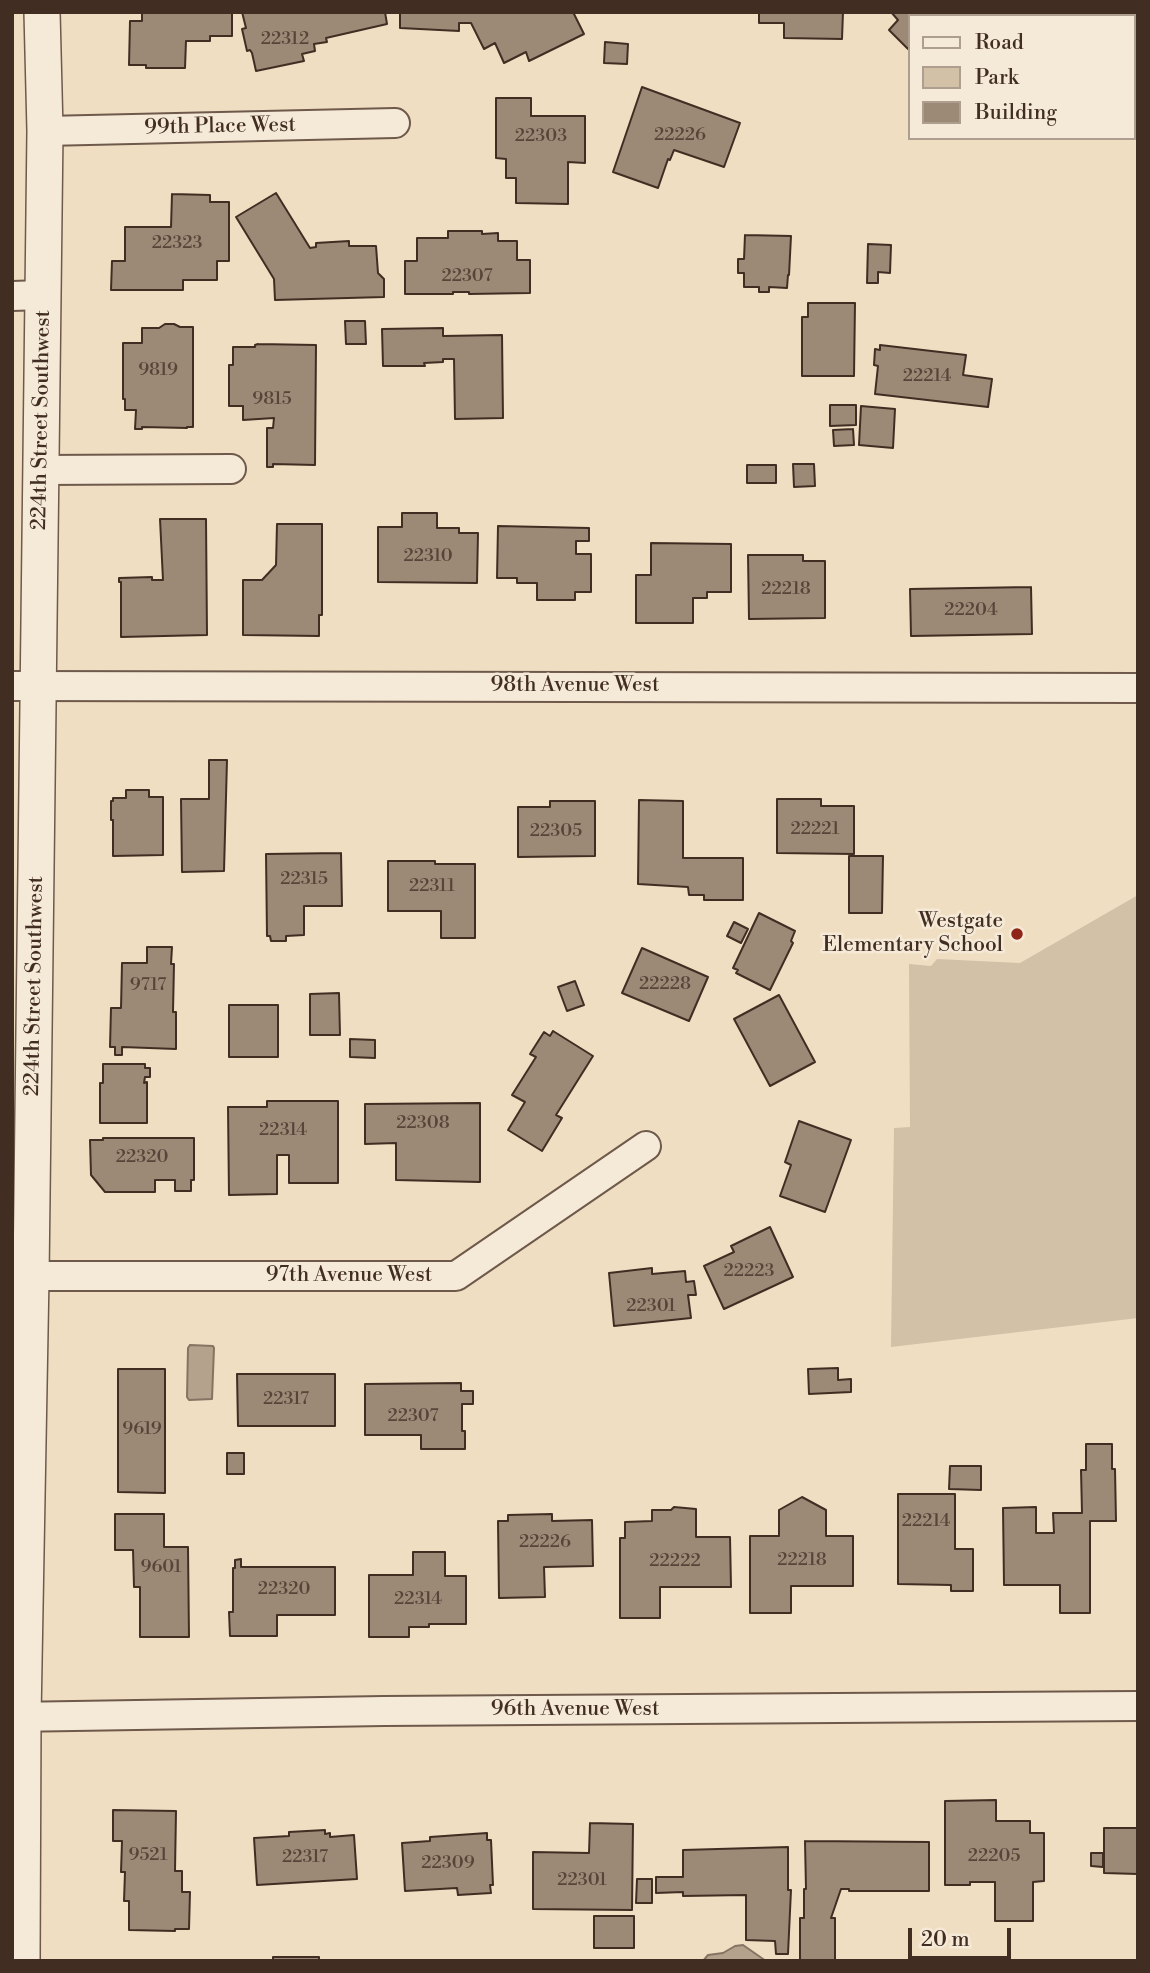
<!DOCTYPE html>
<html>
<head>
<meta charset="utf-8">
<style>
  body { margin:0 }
  #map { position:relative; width:1150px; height:1973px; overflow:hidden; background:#f0dec2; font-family:"Libre Bodoni",serif }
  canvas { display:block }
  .frame { position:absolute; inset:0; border:14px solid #422d23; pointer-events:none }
  .legend { position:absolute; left:908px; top:14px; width:228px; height:126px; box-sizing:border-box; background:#f5ead7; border:2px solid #ad9e8f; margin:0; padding:9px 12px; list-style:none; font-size:21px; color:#422d23 }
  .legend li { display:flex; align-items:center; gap:14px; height:35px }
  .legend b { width:35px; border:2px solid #ad9e8f }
  .scale { position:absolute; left:908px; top:1928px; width:103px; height:32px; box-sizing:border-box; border:4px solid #422d23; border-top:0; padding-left:9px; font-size:21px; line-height:24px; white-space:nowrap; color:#422d23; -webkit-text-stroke:5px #f5ead7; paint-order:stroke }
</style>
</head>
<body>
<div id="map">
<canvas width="1150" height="1973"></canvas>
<div class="frame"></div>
<ul class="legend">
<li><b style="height:9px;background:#f5ead7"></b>Road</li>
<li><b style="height:19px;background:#d2c0a7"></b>Park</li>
<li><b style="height:19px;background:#9c8976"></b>Building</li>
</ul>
<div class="scale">20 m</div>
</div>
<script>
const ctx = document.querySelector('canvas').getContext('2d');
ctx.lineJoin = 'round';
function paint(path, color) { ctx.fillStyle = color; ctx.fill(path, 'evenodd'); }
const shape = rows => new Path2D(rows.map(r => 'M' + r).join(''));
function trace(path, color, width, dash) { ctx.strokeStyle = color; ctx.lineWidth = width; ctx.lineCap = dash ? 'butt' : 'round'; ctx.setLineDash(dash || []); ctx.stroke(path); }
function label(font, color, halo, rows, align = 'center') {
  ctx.font = font + ' "Libre Bodoni",serif'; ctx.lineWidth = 5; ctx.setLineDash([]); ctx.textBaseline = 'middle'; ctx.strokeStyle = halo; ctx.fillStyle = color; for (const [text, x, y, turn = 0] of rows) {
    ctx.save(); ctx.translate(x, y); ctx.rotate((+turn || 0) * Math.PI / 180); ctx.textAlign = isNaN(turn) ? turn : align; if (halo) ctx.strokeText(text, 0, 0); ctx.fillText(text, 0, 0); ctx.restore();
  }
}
const green = shape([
  [1138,895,1138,1318,891,1347,894,1128,910,1127,909,964,931,966,937,959,1020,963]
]);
const water = shape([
  [190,1345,213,1346,214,1348,212,1399,189,1400,187,1397,188,1348,190,1345],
  [743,1945,766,1961,703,1961,708,1955,723,1953,735,1946,743,1945]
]);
const building = shape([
  [142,12,232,12,232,36,210,36,210,41,186,41,185,68,146,68,146,65,129,65,130,21,142,21,142,12],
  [242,12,385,12,387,24,326,38,327,42,314,44,315,51,302,54,304,61,256,71,252,53,250,50,247,51,242,29,246,28,242,12],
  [400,12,573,12,584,34,529,61,526,52,504,63,495,43,484,49,471,23,459,23,459,31,400,28,400,12],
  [759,12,843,12,842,39,784,38,784,23,759,23,759,12],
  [891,12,964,12,967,16,910,16,910,46,908,49,889,30,898,20,891,12],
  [605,42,628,44,627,64,604,63,605,42],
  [642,87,740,123,724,167,674,150,670,160,668,159,658,188,613,172,642,87],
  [496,98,531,98,531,116,585,116,585,163,568,162,568,204,516,203,516,178,506,178,506,159,496,158,496,98],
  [276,193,310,248,316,247,316,243,349,241,349,246,376,246,378,273,384,279,384,297,275,300,274,279,236,217,276,193],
  [172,194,210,195,210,202,229,202,229,261,217,261,217,280,183,280,183,290,111,290,112,261,125,261,125,227,171,227,172,194],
  [448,231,482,231,482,234,498,233,498,241,517,241,517,260,530,260,530,293,469,294,469,292,453,292,453,294,405,294,405,261,417,261,417,238,448,238,448,231],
  [745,235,791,236,789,275,788,275,787,288,769,287,769,292,759,292,759,287,744,287,744,273,738,273,738,259,744,259,745,235],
  [868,244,891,245,890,273,878,272,878,283,867,283,868,244],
  [808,303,855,303,854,376,802,376,802,317,808,317,808,303],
  [345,321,365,321,366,344,346,344,345,321],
  [165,324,174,324,180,327,193,327,193,427,187,427,187,428,142,427,142,429,135,429,136,410,125,410,125,399,123,399,123,343,142,343,142,328,159,328,165,324],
  [443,328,443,336,502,335,503,418,455,419,454,359,443,359,443,362,424,363,425,366,383,366,382,329,443,328],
  [258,344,316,345,315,465,273,464,273,467,267,467,267,428,273,428,274,418,243,420,243,406,229,406,229,365,233,365,233,347,255,347,255,345,258,344],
  [880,345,966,355,963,375,992,379,988,407,875,394,878,366,874,365,875,349,880,350,880,345],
  [830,405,856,405,856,425,830,426,830,405],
  [861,406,895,409,893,448,859,445,861,406],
  [853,429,854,445,834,446,833,430,853,429],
  [793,464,814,464,815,486,794,487,793,464],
  [747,465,776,465,776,483,747,483,747,465],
  [402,513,437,513,437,528,459,528,459,533,478,533,477,583,378,582,378,527,402,527,402,513],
  [160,519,206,519,207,635,121,637,121,582,119,582,119,578,152,577,152,580,163,580,160,519],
  [277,524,322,524,322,615,319,615,319,636,243,635,243,580,262,580,276,565,277,524],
  [498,526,589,528,589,541,576,541,576,554,591,554,591,592,575,592,575,600,537,600,537,583,517,583,517,578,497,578,498,526],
  [651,543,731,544,731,592,707,592,707,598,693,598,693,623,636,623,636,575,651,575,651,543],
  [748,555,803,555,803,561,825,561,825,618,749,619,748,555],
  [1031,587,1032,634,911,636,910,589,1031,587],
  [209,760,227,760,224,871,182,872,181,799,209,799,209,760],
  [126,790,149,790,149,797,163,797,163,855,113,856,113,820,111,820,111,801,113,801,113,798,126,798,126,790],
  [777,799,821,799,821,806,854,806,854,854,777,853,777,799],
  [639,800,683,801,683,858,743,858,743,900,704,900,704,895,689,895,688,887,638,884,639,800],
  [550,801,595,801,595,856,518,857,518,807,550,807,550,801],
  [341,853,342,906,304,906,304,935,286,936,286,941,271,941,270,936,267,936,266,854,341,853],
  [849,856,883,856,882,913,849,913,849,856],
  [388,861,435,861,435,864,475,864,475,938,441,938,441,911,388,911,388,861],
  [759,913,795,931,791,941,793,943,770,990,736,973,738,970,733,968,759,913],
  [734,922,748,929,741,943,727,936,734,922],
  [147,947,172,947,171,964,174,964,173,1012,176,1012,176,1049,122,1047,122,1055,115,1055,115,1047,110,1047,111,1008,121,1008,122,963,147,963,147,947],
  [642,948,708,977,689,1021,622,993,642,948],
  [575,981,584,1005,567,1011,558,987,575,981],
  [339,993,340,1035,310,1035,310,994,339,993],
  [779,995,815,1062,770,1086,734,1019,779,995],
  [229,1005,278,1005,278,1057,229,1057,229,1005],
  [553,1031,593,1056,556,1115,562,1118,542,1151,508,1130,525,1102,512,1095,536,1057,530,1054,544,1032,550,1036,553,1031],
  [350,1039,375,1040,375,1058,350,1057,350,1039],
  [103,1064,145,1064,145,1068,150,1068,150,1077,145,1077,144,1083,147,1082,147,1123,100,1123,100,1083,103,1083,103,1064],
  [267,1101,338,1101,338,1183,289,1183,289,1155,277,1155,277,1194,229,1195,228,1107,267,1107,267,1101],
  [480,1103,480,1182,396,1180,396,1143,365,1144,365,1104,480,1103],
  [799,1121,851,1140,825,1212,780,1196,791,1165,785,1162,799,1121],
  [103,1138,194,1138,194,1180,191,1180,191,1191,175,1191,175,1180,155,1180,155,1192,105,1192,91,1175,90,1140,103,1140,103,1138],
  [770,1227,793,1277,724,1309,704,1266,734,1252,731,1246,770,1227],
  [652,1268,652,1274,685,1271,686,1282,694,1281,696,1295,688,1295,691,1318,614,1326,609,1273,652,1268],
  [838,1368,838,1380,851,1379,851,1392,809,1394,808,1369,838,1368],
  [118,1369,165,1369,165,1493,118,1492,118,1369],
  [237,1374,335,1374,335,1426,238,1426,237,1374],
  [461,1383,461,1391,473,1391,473,1404,462,1404,462,1431,465,1431,465,1449,421,1449,421,1435,365,1435,365,1384,461,1383],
  [1086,1444,1112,1444,1112,1469,1115,1469,1116,1521,1090,1521,1090,1613,1060,1613,1060,1585,1004,1585,1003,1508,1036,1507,1036,1533,1054,1533,1053,1513,1082,1513,1081,1470,1086,1470,1086,1444],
  [227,1453,244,1453,244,1474,227,1474,227,1453],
  [950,1466,981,1466,981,1490,949,1489,950,1466],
  [898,1494,955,1494,955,1549,973,1549,973,1591,951,1591,951,1585,898,1584,898,1494],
  [802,1497,826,1510,826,1536,853,1536,853,1586,791,1586,791,1613,750,1613,750,1536,779,1536,779,1510,802,1497],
  [674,1507,696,1509,696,1537,730,1537,731,1587,660,1587,660,1618,620,1618,620,1538,625,1538,625,1522,652,1521,652,1510,671,1510,674,1507],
  [115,1514,164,1514,164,1547,188,1547,189,1637,140,1637,140,1587,134,1587,133,1550,115,1550,115,1514],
  [552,1514,552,1521,592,1520,593,1566,544,1567,545,1597,499,1598,498,1521,508,1521,508,1515,552,1514],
  [413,1552,445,1552,445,1576,466,1576,466,1624,429,1624,429,1627,409,1627,409,1637,369,1637,369,1575,413,1575,413,1552],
  [241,1559,241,1567,335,1567,335,1615,277,1615,277,1636,230,1636,229,1612,233,1612,233,1568,235,1568,235,1560,241,1559],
  [996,1800,996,1821,1030,1821,1030,1833,1044,1833,1044,1881,1033,1882,1033,1921,995,1921,995,1882,970,1882,970,1885,945,1885,945,1801,996,1800],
  [113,1810,176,1811,175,1871,182,1871,182,1892,190,1892,189,1929,175,1929,175,1931,129,1930,129,1901,124,1901,125,1872,121,1872,122,1841,113,1841,113,1810],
  [590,1823,633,1824,632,1910,533,1909,533,1852,589,1853,590,1823],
  [1104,1828,1138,1828,1138,1874,1104,1873,1104,1828],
  [325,1830,325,1834,330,1833,330,1837,354,1835,357,1879,257,1885,254,1838,289,1836,289,1832,325,1830],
  [487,1833,487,1840,491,1840,493,1885,490,1885,491,1893,458,1895,457,1888,405,1891,402,1843,430,1841,430,1837,487,1833],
  [805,1841,929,1842,929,1891,849,1891,849,1889,841,1889,831,1918,835,1918,835,1961,800,1961,800,1918,804,1918,804,1889,806,1889,805,1841],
  [788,1847,788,1890,791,1890,788,1954,776,1954,775,1941,746,1940,746,1895,683,1896,683,1892,656,1893,656,1877,683,1877,683,1850,788,1847],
  [1091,1853,1103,1853,1103,1867,1091,1866,1091,1853],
  [637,1879,652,1879,652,1903,636,1903,637,1879],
  [594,1916,634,1916,634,1948,594,1948,594,1916],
  [273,1957,319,1957,319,1961,273,1961,273,1957]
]);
const minor = shape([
  [45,131,395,123],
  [12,296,43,295],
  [42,470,231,469],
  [12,686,1138,688],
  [12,1276,456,1276,646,1146],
  [12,1717,384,1711,1138,1706]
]);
const tertiary = shape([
  [22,1961,23,1717,31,1276,45,131,42,12]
]);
const markers = [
  [1017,934,7,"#8f2418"]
];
const numberNames = [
  ["22312",285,40],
  ["22226",680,136],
  ["22303",541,137],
  ["22323",177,244],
  ["22307",467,277],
  ["9819",158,371],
  ["22214",927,377],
  ["9815",272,400],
  ["22310",428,557],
  ["22218",786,590],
  ["22204",971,611],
  ["22221",815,830],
  ["22305",556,832],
  ["22315",304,880],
  ["22311",432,887],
  ["22228",665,985],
  ["9717",148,986],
  ["22308",423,1124],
  ["22314",283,1131],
  ["22320",142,1158],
  ["22223",749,1272],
  ["22301",651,1307],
  ["22317",286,1400],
  ["22307",413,1417],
  ["9619",142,1430],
  ["22214",926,1522],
  ["22226",545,1543],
  ["22218",802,1561],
  ["22222",675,1562],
  ["9601",161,1568],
  ["22320",284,1590],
  ["22314",418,1600],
  ["9521",148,1856],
  ["22205",994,1857],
  ["22317",305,1858],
  ["22309",448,1864],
  ["22301",582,1881]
];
const streetNames = [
  ["99th Place West",220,127,-1],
  ["224th Street Southwest",42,420,-89],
  ["98th Avenue West",575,686],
  ["224th Street Southwest",35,986,-89],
  ["97th Avenue West",349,1276],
  ["96th Avenue West",575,1710]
];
const poiNames = [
  ["Westgate",1003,922],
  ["Elementary School",1003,946]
];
paint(green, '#d2c0a7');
paint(water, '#b5a28c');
trace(water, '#877362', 2);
paint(building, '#9c8976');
trace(building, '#422d23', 2);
trace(minor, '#6e594b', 32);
trace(tertiary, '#6e594b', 38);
trace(minor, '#f5ead7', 28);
trace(tertiary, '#f5ead7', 35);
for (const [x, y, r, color] of markers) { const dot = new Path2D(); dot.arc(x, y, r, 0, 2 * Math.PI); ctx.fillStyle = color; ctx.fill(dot); trace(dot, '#f5ead7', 2.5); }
label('18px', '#584438', null, numberNames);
label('21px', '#422d23', '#f5ead7', streetNames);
label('21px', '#422d23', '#f5ead7', poiNames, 'right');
</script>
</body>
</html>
